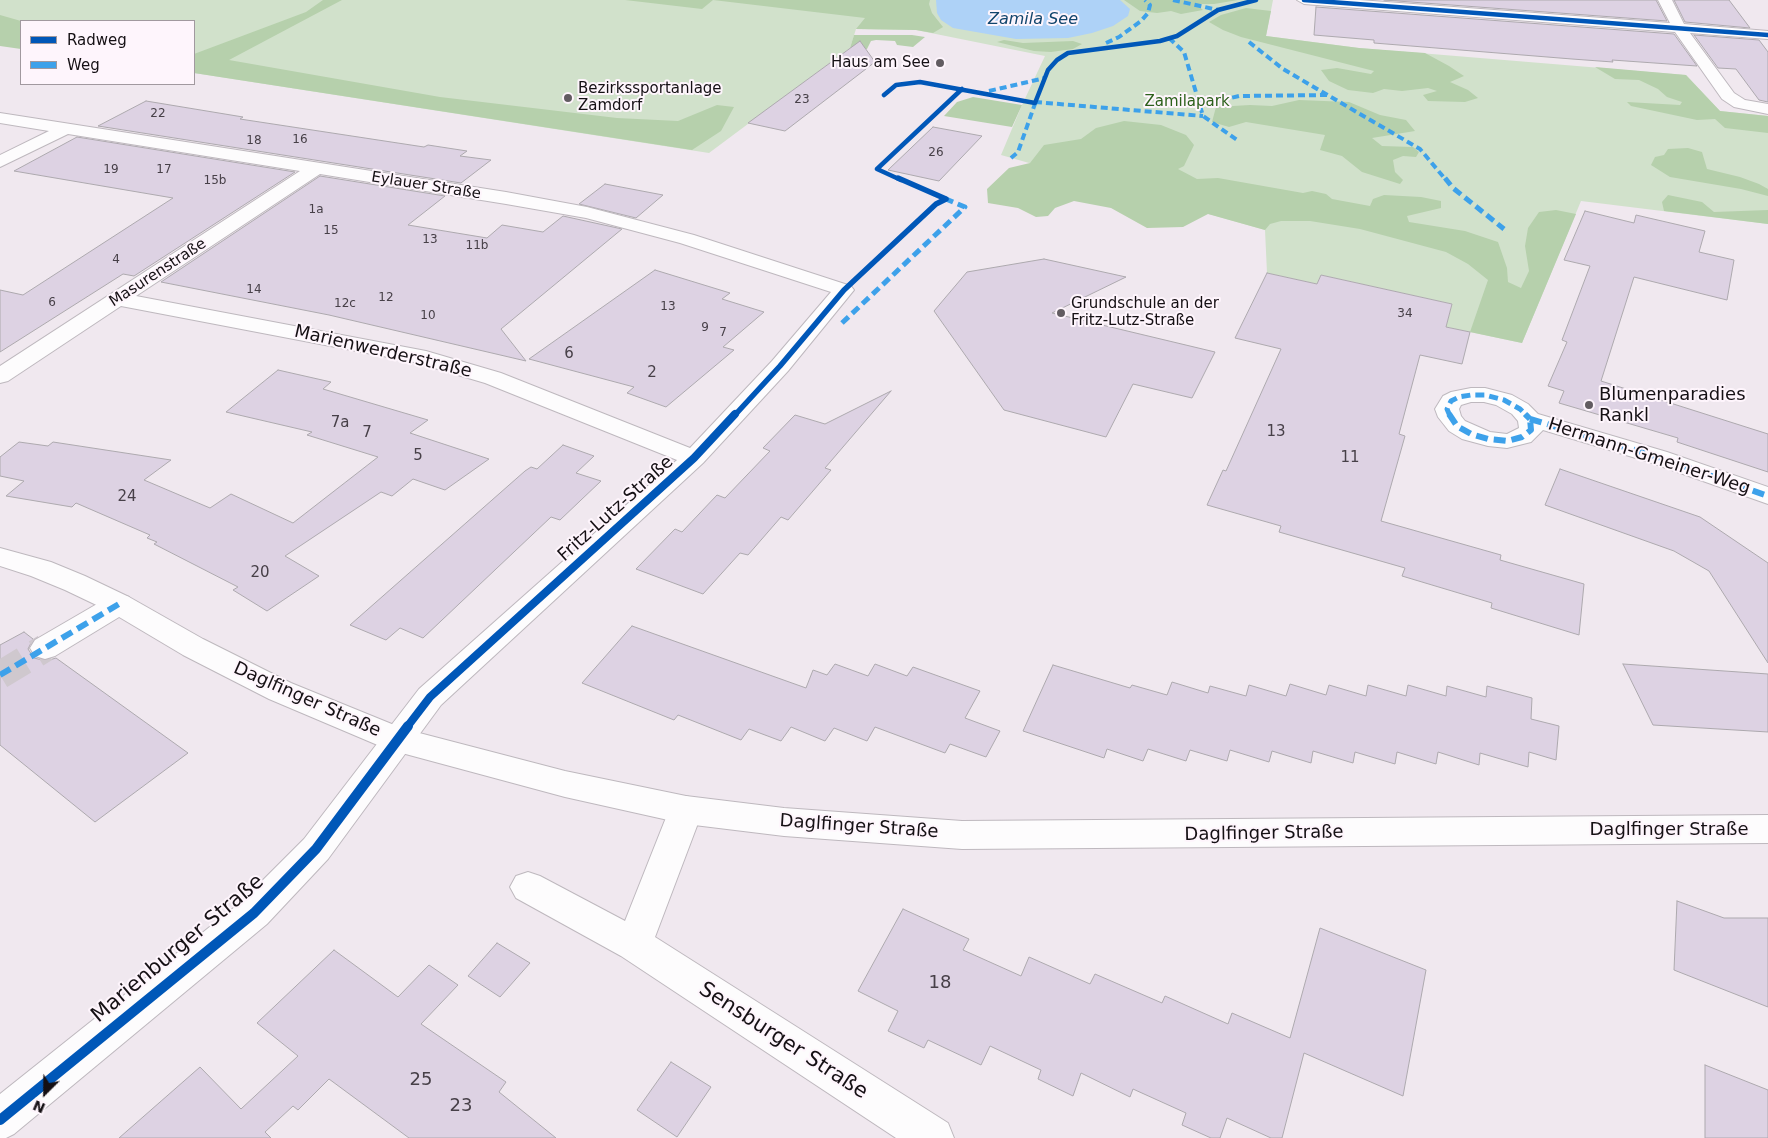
<!DOCTYPE html>
<html>
<head>
<meta charset="utf-8">
<style>
  body { margin:0 }
  #map { position:relative; width:1768px; height:1138px; overflow:hidden; background:#f0e8ef; font-family:"DejaVu Sans",sans-serif }
  canvas { display:block }
  .legend { position:absolute; left:20px; top:20px; width:175px; height:65px; box-sizing:border-box; background:#fef5fc; border:1px solid #a1999f; margin:0; padding:6px 9px; list-style:none; font-size:15px; color:#151014 }
  .legend li { display:flex; align-items:center; gap:10px; height:25px }
  .legend b { width:25px; border:1px solid #a1999f }
  .north { position:absolute; left:20px; top:1068px; width:50px; height:50px; -webkit-text-stroke:4px #fef5fc; paint-order:stroke; rotate:203deg; font-size:14px; font-weight:700; line-height:20px; text-align:center; color:#151014 }
  .north::after { content:''; display:block; margin:auto; width:18px; height:22px; background:#151014; clip-path:polygon(50% 0,100% 100%,50% 72%,0 100%) }
</style>
</head>
<body>
<div id="map">
<canvas width="1768" height="1138"></canvas>
<ul class="legend">
<li><b style="height:6px;background:#0057b8"></b>Radweg</li>
<li><b style="height:6px;background:#3da1ea"></b>Weg</li>
</ul>
<div class="north">N</div>
</div>
<script>
const ctx = document.querySelector('canvas').getContext('2d');
ctx.lineJoin = 'round';
function paint(path, color) { ctx.fillStyle = color; ctx.fill(path, 'evenodd'); }
const shape = rows => new Path2D(rows.map(r => 'M' + r).join(''));
function trace(path, color, width, dash) { ctx.strokeStyle = color; ctx.lineWidth = width; ctx.lineCap = dash ? 'butt' : 'round'; ctx.setLineDash(dash || []); ctx.stroke(path); }
function label(font, color, halo, rows, align = 'center') {
  ctx.font = font + ' "DejaVu Sans",sans-serif'; ctx.lineWidth = 4; ctx.setLineDash([]); ctx.textBaseline = 'middle'; ctx.strokeStyle = halo; ctx.fillStyle = color; for (const [text, x, y, turn = 0] of rows) {
    ctx.save(); ctx.translate(x, y); ctx.rotate((+turn || 0) * Math.PI / 180); ctx.textAlign = isNaN(turn) ? turn : align; if (halo) ctx.strokeText(text, 0, 0); ctx.fillText(text, 0, 0); ctx.restore();
  }
}
const green = shape([
  [0,0,1273,0,1266,36,1359,48,1686,75,1720,111,1768,116,1768,224,1581,201,1522,343,1446,327,1452,304,1321,275,1317,284,1267,273,1265,230,1001,155,1022,105,1045,56,916,30,856,29,850,48,709,153,194,73,194,21,21,21,21,24,0,27]
]);
const forest = shape([
  [323,0,342,0,229,60,440,97,617,118,678,121,717,105,734,107,721,131,692,150,194,73,194,54,306,12],
  [625,0,930,0,929,4,932,13,943,27,933,33,916,30,856,29,865,18,713,0,702,9],
  [1124,0,1238,0,1214,4,1196,4,1203,10,1181,14,1171,11,1157,13,1140,11],
  [1246,8,1271,11,1266,36,1359,48,1425,53,1449,66,1464,76,1450,82,1468,90,1478,98,1465,102,1428,101,1423,95,1437,91,1428,88,1402,91,1384,89,1373,93,1348,90,1329,81,1321,70,1337,68,1371,74,1374,71,1241,37,1223,30,1209,22,1221,15],
  [0,15,21,21,21,49,0,46],
  [854,35,912,35,925,37,913,47,897,45,895,41,876,40,871,41,867,49,850,48],
  [1004,40,1023,43,1073,41,1082,44,1073,49,1051,52,1034,51,997,42],
  [1595,67,1686,75,1720,111,1768,116,1768,133,1725,128,1715,119,1697,120,1631,106,1627,102,1680,105,1682,102,1667,97,1658,89,1639,80,1615,79],
  [973,97,1022,105,1012,127,944,116,957,102],
  [1299,100,1349,102,1380,115,1406,120,1415,131,1372,138,1382,146,1413,147,1419,152,1416,157,1403,156,1393,160,1395,172,1403,180,1400,184,1362,172,1342,156,1320,150,1325,135,1246,122,1229,127,1212,122,1216,107,1250,105,1272,106],
  [1124,121,1161,125,1186,135,1194,145,1184,166,1178,169,1197,179,1218,178,1303,193,1312,191,1326,194,1332,199,1370,206,1373,199,1384,195,1421,197,1441,201,1441,208,1407,216,1409,222,1465,231,1498,242,1507,268,1508,282,1521,288,1529,271,1525,246,1528,228,1539,212,1556,210,1576,214,1522,343,1470,332,1488,280,1468,264,1446,252,1360,229,1310,221,1281,221,1270,224,1265,230,1208,214,1183,227,1147,228,1111,208,1074,201,1055,208,1048,216,1036,217,1018,208,988,203,987,189,1009,168,1030,163,1044,145,1081,139,1096,128],
  [1688,148,1702,152,1707,169,1740,177,1759,184,1768,189,1768,196,1741,189,1670,177,1651,165,1655,157,1664,155,1668,149],
  [1668,195,1702,202,1714,212,1768,210,1768,224,1664,211,1662,202]
]);
const water = shape([
  [936,0,1120,0,1130,9,1128,16,1113,26,1092,33,1068,38,1016,39,953,28,941,20,937,13]
]);
const building = shape([
  [1384,0,1656,0,1667,21,1384,0],
  [1674,0,1729,0,1750,28,1685,22,1674,0],
  [1316,7,1674,34,1697,66,1612,60,1613,62,1572,59,1374,43,1374,40,1314,35,1316,7],
  [1694,35,1759,40,1768,52,1768,102,1759,100,1736,69,1718,68,1694,35],
  [860,41,875,62,785,131,748,123,860,41],
  [146,101,243,117,240,119,424,147,428,145,467,151,460,156,491,160,461,183,98,126,146,101],
  [933,127,982,136,939,181,888,170,933,127],
  [77,137,295,172,134,276,123,274,0,352,0,290,23,295,173,198,14,171,77,137],
  [320,176,445,196,408,225,487,238,502,225,543,232,563,216,622,229,501,329,526,361,329,315,161,282,320,176],
  [605,184,663,195,636,218,579,204,605,184],
  [1585,211,1634,223,1636,215,1705,231,1699,252,1734,260,1727,300,1634,277,1601,381,1768,434,1768,472,1677,442,1678,438,1559,403,1564,391,1548,386,1567,342,1562,340,1590,266,1564,260,1585,211],
  [1044,259,1126,277,1052,313,1215,352,1192,398,1133,384,1106,437,1004,410,934,311,967,272,1044,259],
  [655,270,730,293,722,299,764,312,723,347,734,350,666,407,627,393,634,387,529,359,655,270],
  [1267,273,1317,284,1321,275,1452,304,1446,327,1470,332,1462,364,1420,355,1399,434,1405,436,1381,521,1501,555,1500,560,1584,584,1579,635,1491,608,1492,603,1402,576,1405,568,1279,532,1281,526,1207,505,1223,470,1226,471,1281,349,1235,338,1267,273],
  [278,370,331,382,323,389,428,420,410,433,489,459,445,490,413,479,392,496,381,492,285,556,319,576,267,611,233,590,238,587,154,544,157,542,147,538,150,535,76,503,72,507,6,496,24,481,0,476,0,457,19,442,48,446,53,442,171,460,144,480,210,508,231,494,293,523,378,457,307,435,312,432,226,412,278,370],
  [891,391,825,468,831,470,788,520,781,517,748,555,740,553,703,594,636,569,675,529,682,532,717,495,725,498,770,451,763,448,795,415,825,424,891,391],
  [563,445,594,456,576,473,601,481,560,520,551,517,423,638,400,628,386,640,350,625,525,471,531,467,537,469,563,445],
  [1560,469,1700,517,1768,563,1768,663,1709,571,1674,551,1545,505,1560,469],
  [632,626,806,688,813,670,827,675,835,664,868,676,875,664,907,676,913,667,980,691,965,718,1000,731,986,757,950,744,945,753,875,727,867,741,834,728,825,741,791,727,781,741,749,729,741,740,678,715,674,720,582,683,632,626],
  [24,632,33,639,28,649,34,658,46,661,56,658,188,753,95,822,0,745,0,645,24,632],
  [1623,664,1768,674,1768,732,1653,725,1623,664],
  [1053,665,1130,688,1132,685,1167,695,1172,682,1208,693,1210,686,1246,696,1249,685,1286,696,1290,684,1326,695,1329,685,1366,696,1368,685,1406,696,1408,685,1446,696,1447,686,1486,697,1487,686,1532,698,1531,719,1559,726,1556,760,1529,752,1528,767,1480,753,1479,765,1438,752,1436,764,1397,752,1395,764,1355,752,1353,763,1313,751,1311,763,1272,751,1269,762,1230,750,1227,761,1190,750,1186,761,1148,749,1143,761,1107,749,1104,758,1023,731,1053,665],
  [1677,901,1724,918,1768,918,1768,1007,1674,970,1677,901],
  [903,909,969,939,963,950,1021,976,1029,957,1090,984,1095,974,1162,1003,1165,996,1228,1024,1232,1013,1290,1038,1320,928,1426,970,1403,1096,1304,1053,1282,1138,1271,1138,1227,1118,1220,1138,1211,1138,1182,1125,1186,1113,1133,1089,1130,1097,1081,1073,1073,1096,1038,1079,1041,1070,990,1046,981,1065,928,1040,924,1048,888,1031,898,1011,858,991,903,909],
  [497,943,530,963,500,997,468,976,497,943],
  [334,950,398,997,429,965,458,985,421,1024,506,1082,499,1092,556,1138,409,1138,329,1079,298,1110,293,1106,265,1132,271,1138,119,1138,200,1067,241,1109,298,1056,257,1023,334,950],
  [671,1062,711,1087,677,1137,637,1110,671,1062],
  [1705,1065,1768,1090,1768,1138,1705,1138,1705,1065]
]);
const streetTunnel = shape([
  [0,675,45,648]
]);
const street = shape([
  [1297,0,1359,0,1670,23,1658,0,1672,0,1684,24,1768,31,1768,39,1690,33,1734,93,1745,100,1768,104,1768,114,1734,107,1722,99,1675,32,1304,4,1297,0],
  [0,113,506,192,587,207,694,235,851,286,854,290,788,371,703,463,441,705,328,859,267,924,14,1134,6,1138,0,1138,0,1094,241,902,304,839,419,689,677,460,485,383,414,362,121,306,8,381,0,383,0,366,300,171,68,134,0,167,0,155,49,131,0,123,0,113],
  [320,174,506,204,586,218,680,243,831,292,772,361,690,448,501,373,426,351,136,296,320,174],
  [1471,388,1485,388,1512,395,1528,404,1538,414,1667,452,1768,487,1768,504,1649,462,1543,430,1531,442,1507,448,1488,446,1462,439,1449,431,1438,417,1435,409,1443,396,1451,392,1471,388],
  [1484,402,1496,405,1512,414,1518,421,1519,428,1507,434,1490,432,1465,421,1461,416,1459,409,1461,405,1471,402,1484,402],
  [119,594,129,597,133,604,129,611,55,656,45,659,35,656,30,648,35,640,109,597,119,594],
  [686,796,698,800,703,810,655,937,948,1123,954,1138,896,1138,621,956,516,898,510,887,516,876,528,872,540,876,625,921,669,810,674,800,686,796]
]);
const secondary = shape([
  [0,548,51,562,85,576,129,597,203,639,291,683,404,729,565,771,686,796,784,808,962,821,1768,815,1768,843,962,849,784,836,686,824,565,797,387,749,269,699,183,655,109,611,65,590,31,576,0,566,0,548]
]);
const quietFar2 = shape([
  [1173,0,1218,10],
  [1169,38,1184,52,1203,116,1237,140],
  [1249,42,1283,69,1420,149,1446,180],
  [1106,43,1119,37,1141,21,1148,13,1150,5,1145,0],
  [989,91,1045,78],
  [1035,102,1203,116],
  [1200,105,1239,96,1329,95],
  [1011,158,1018,152,1037,98]
]);
const quietFar1 = shape([
  [1445,178,1453,188,1504,229],
  [842,323,965,207,941,197],
  [1450,416,1447,409,1451,401,1459,397,1471,395,1485,395,1504,400,1520,409,1527,416]
]);
const quiet = shape([
  [1449,414,1457,426,1471,434,1488,439,1507,441,1522,437,1531,430,1530,419],
  [1525,414,1530,419],
  [1530,419,1658,457,1768,496],
  [0,675,119,604]
]);
const cyclewayFar3 = shape([
  [1304,0,1768,35],
  [884,95,896,85,920,82,1035,103,1048,70,1057,60,1068,53,1160,41,1177,36,1218,10,1256,0],
  [901,180,877,169,962,89]
]);
const cyclewayFar2 = shape([
  [898,178,946,199],
  [734,416,780,366,844,290,936,204,946,199]
]);
const cyclewayFar1 = shape([
  [407,727,430,697,694,458,735,414]
]);
const cycleway = shape([
  [0,1120,254,913,316,849,408,726]
]);
const markers = [
  [940,63,5,"#625c61"],
  [568,98,5,"#625c61"],
  [1061,313,5,"#625c61"],
  [1589,405,5,"#625c61"]
];
const farNumbernames = [
  ["23",802,100],
  ["22",158,114],
  ["16",300,140],
  ["18",254,141],
  ["26",936,153],
  ["19",111,170],
  ["17",164,170],
  ["15b",215,181],
  ["1a",316,210],
  ["15",331,231],
  ["13",430,240],
  ["11b",477,246],
  ["4",116,260],
  ["14",254,290],
  ["12",386,298],
  ["6",52,303],
  ["12c",345,304],
  ["13",668,307],
  ["34",1405,314],
  ["10",428,316],
  ["9",705,328],
  ["7",723,333]
];
const farPoinames = [
  ["Haus am See",930,63,"right"],
  ["Bezirkssportanlage",578,89],
  ["Zamdorf",578,106],
  ["Grundschule an der",1071,304],
  ["Fritz-Lutz-Straße",1071,321]
];
const farParknames = [
  ["Zamilapark",1187,102]
];
const farStreetnames = [
  ["Eylauer Straße",426,186,9],
  ["Masurenstraße",158,273,-33]
];
const numberNames = [
  ["6",569,354],
  ["2",652,373],
  ["7a",340,423],
  ["13",1276,432],
  ["7",367,433],
  ["5",418,456],
  ["11",1350,458],
  ["24",127,497],
  ["20",260,573]
];
const farWaternames = [
  ["Zamila See",1033,20]
];
const streetNames = [
  ["Marienwerderstraße",383,352,13],
  ["Hermann-Gmeiner-Weg",1649,457,18],
  ["Fritz-Lutz-Straße",616,509,-42],
  ["Daglfinger Straße",307,700,24],
  ["Daglfinger Straße",859,827,4],
  ["Daglfinger Straße",1669,830],
  ["Daglfinger Straße",1264,834,-1]
];
const poiNames = [
  ["Blumenparadies",1599,395],
  ["Rankl",1599,416]
];
const nearNumbernames = [
  ["18",940,983],
  ["25",421,1080],
  ["23",461,1106]
];
const nearStreetnames = [
  ["Marienburger Straße",178,949,-40],
  ["Sensburger Straße",783,1041,33]
];
paint(green, '#d1e1cb');
paint(forest, '#b6d0ac');
paint(water, '#aed2f7');
paint(building, '#ddd2e3');
trace(building, '#ada9ae', 1);
trace(streetTunnel, '#cfc8ce', 28, [28, 14]);
trace(street, '#beb8be', 2);
trace(secondary, '#beb8be', 2);
paint(street, '#fdfcfd');
paint(secondary, '#fdfcfd');
trace(quietFar2, '#3da1ea', 4, [7, 4]);
trace(quietFar1, '#3da1ea', 5, [9, 5]);
trace(quiet, '#3da1ea', 6, [12, 6]);
trace(cyclewayFar3, '#0057b8', 4.5);
trace(cyclewayFar2, '#0057b8', 5.5);
trace(cyclewayFar1, '#0057b8', 8);
trace(cycleway, '#0057b8', 10);
for (const [x, y, r, color] of markers) { const dot = new Path2D(); dot.arc(x, y, r, 0, 2 * Math.PI); ctx.fillStyle = color; ctx.fill(dot); trace(dot, '#fef5fc', 2); }
label('12px', '#474048', null, farNumbernames);
label('15px', '#151014', '#fef5fc', farPoinames, 'left');
label('15px', '#2c601b', '#fef5fc', farParknames);
label('15px', '#151014', '#fef5fc', farStreetnames);
label('15px', '#474048', null, numberNames);
label('italic 16px', '#11456d', '#fef5fc', farWaternames);
label('18px', '#151014', '#fef5fc', streetNames);
label('18px', '#151014', '#fef5fc', poiNames, 'left');
label('18px', '#474048', null, nearNumbernames);
label('21px', '#151014', '#fef5fc', nearStreetnames);
</script>
</body>
</html>
